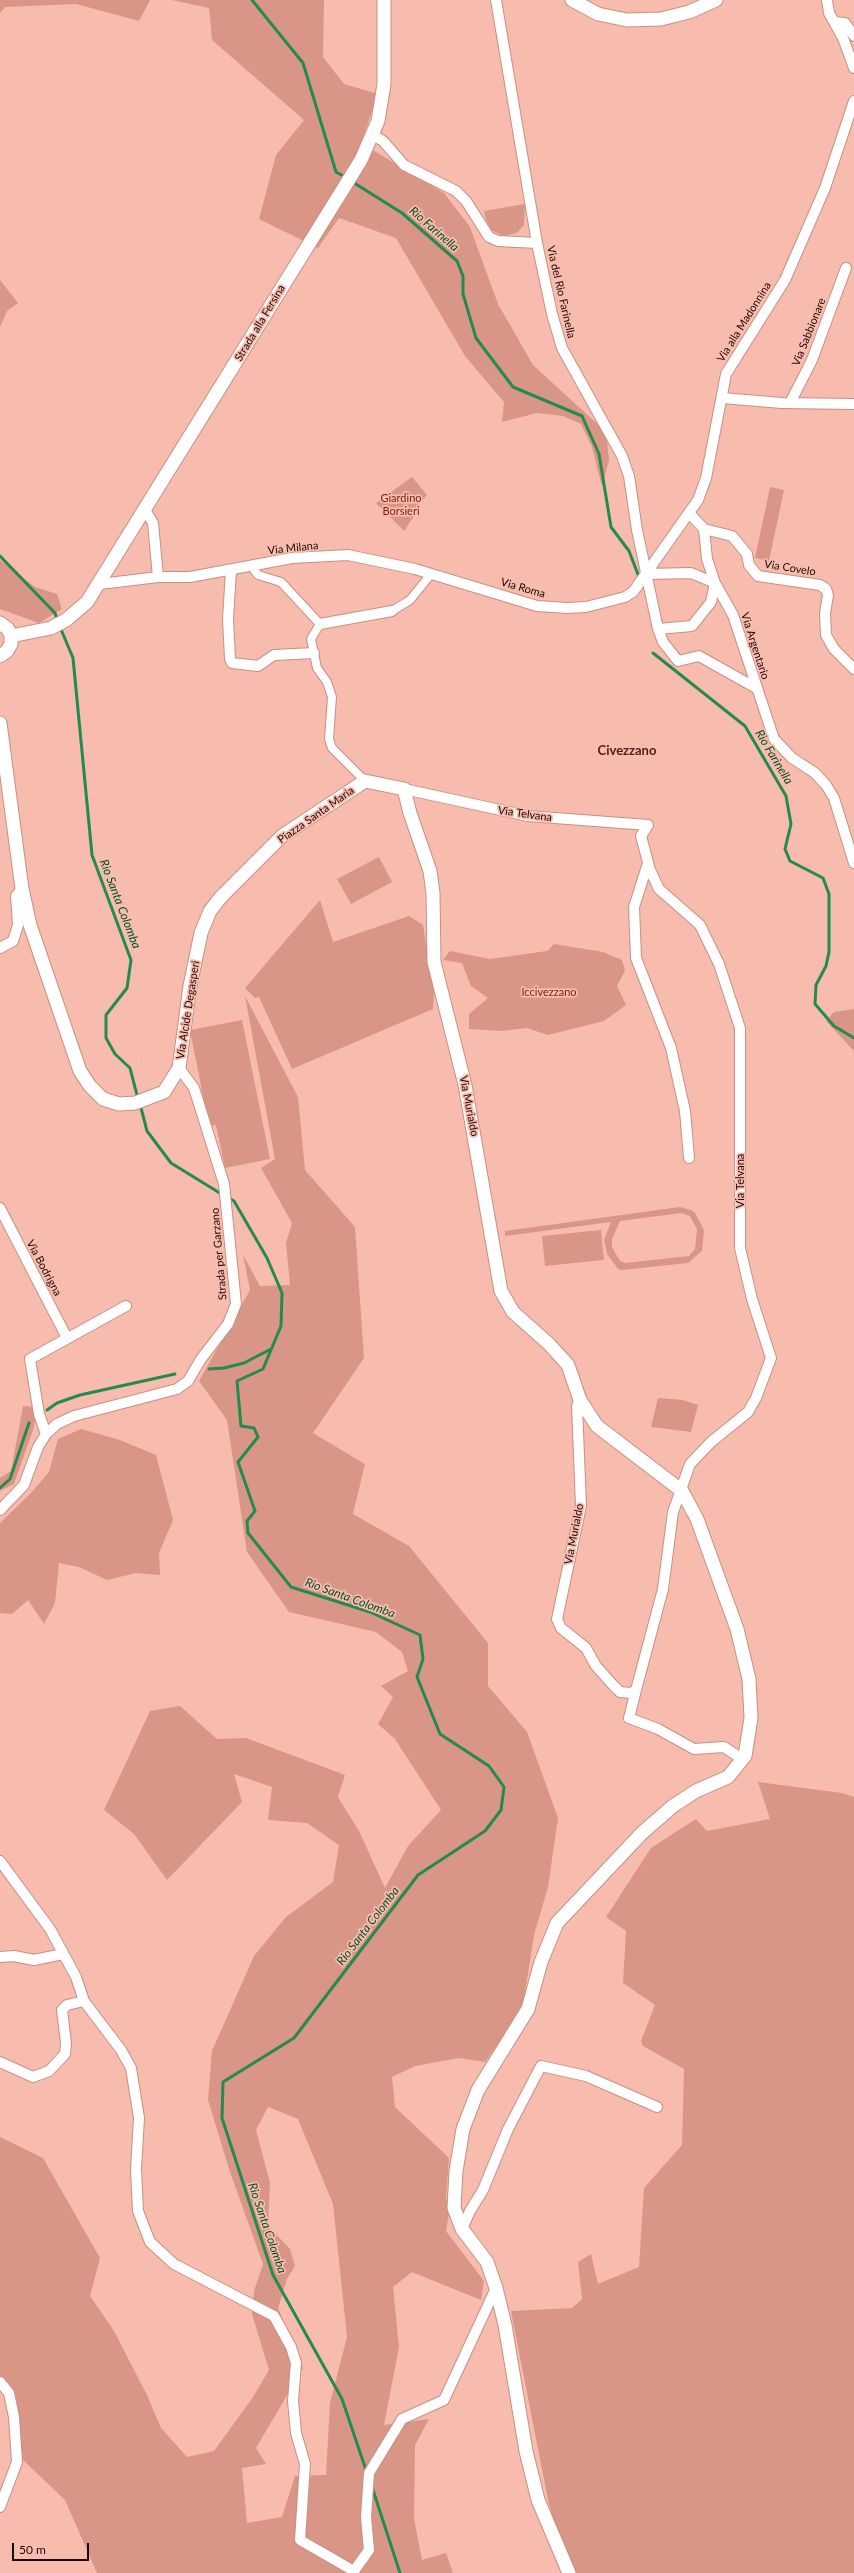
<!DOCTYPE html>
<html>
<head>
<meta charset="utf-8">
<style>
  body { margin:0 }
  #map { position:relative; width:854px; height:2573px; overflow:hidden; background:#f8bcae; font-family:Lato,sans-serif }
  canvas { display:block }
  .scale { position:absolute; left:12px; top:2543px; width:77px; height:18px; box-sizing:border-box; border:2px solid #1d0906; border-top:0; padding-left:5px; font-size:12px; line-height:14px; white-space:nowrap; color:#1d0906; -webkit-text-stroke:3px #f8bcae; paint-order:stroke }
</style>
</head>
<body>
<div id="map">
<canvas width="854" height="2573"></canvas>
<div class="scale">50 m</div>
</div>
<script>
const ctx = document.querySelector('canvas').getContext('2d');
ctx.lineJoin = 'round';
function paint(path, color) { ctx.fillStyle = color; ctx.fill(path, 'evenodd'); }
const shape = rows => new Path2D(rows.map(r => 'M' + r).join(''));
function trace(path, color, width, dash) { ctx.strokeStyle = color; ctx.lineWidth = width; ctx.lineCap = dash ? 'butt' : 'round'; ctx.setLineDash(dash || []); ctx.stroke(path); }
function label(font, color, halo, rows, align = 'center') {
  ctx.font = font + ' Lato,sans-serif'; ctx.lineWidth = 3.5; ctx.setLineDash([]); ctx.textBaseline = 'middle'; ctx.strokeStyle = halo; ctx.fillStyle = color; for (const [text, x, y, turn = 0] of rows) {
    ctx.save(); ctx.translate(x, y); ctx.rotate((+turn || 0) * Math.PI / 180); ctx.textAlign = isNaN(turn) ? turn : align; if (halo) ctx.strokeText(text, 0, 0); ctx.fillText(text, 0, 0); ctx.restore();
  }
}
const green = shape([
  [0,0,150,0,139,21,76,4,5,7,0,13],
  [172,0,324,0,323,57,344,84,378,94,361,143,444,193,470,227,498,304,533,365,606,432,609,460,602,487,592,447,581,424,563,416,537,413,502,422,504,402,465,356,396,238,339,218,318,248,259,219,276,155,304,120,212,40,209,8],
  [525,204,524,225,517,233,503,236,491,230,486,220,484,211],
  [0,280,18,303,7,311,0,327],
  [412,477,427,495,417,507,417,512,404,531,376,503],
  [770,487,784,490,769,561,755,558],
  [0,560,35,587,57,594,62,609,39,623,0,609],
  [379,857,392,882,351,904,337,879],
  [320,900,333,942,409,916,423,925,434,991,433,1009,292,1069,259,997,255,998,245,988],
  [554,944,603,952,622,960,625,971,617,986,626,1005,604,1021,548,1035,527,1028,501,1031,469,1029,469,1014,488,998,471,986,462,963,443,960,450,951,490,959,547,951],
  [245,996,298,1097,305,1170,355,1227,364,1358,313,1433,365,1464,353,1514,409,1546,488,1643,488,1686,527,1732,558,1818,548,1887,534,1935,522,2011,485,2062,459,2058,415,2066,392,2077,395,2107,449,2158,446,2197,449,2213,446,2231,484,2281,481,2300,412,2272,393,2287,399,2347,384,2425,429,2419,415,2445,414,2519,422,2560,446,2553,453,2573,97,2573,65,2500,23,2460,16,2395,0,2376,0,2137,43,2158,100,2258,90,2296,114,2331,147,2395,161,2428,187,2457,214,2451,253,2397,269,2370,252,2314,254,2291,263,2264,230,2172,208,2100,212,2051,254,1956,286,1917,333,1882,339,1845,307,1823,268,1820,272,1787,234,1774,242,1802,167,1880,134,1834,104,1810,150,1711,180,1706,217,1739,246,1738,345,1775,338,1797,359,1831,385,1888,408,1846,441,1810,395,1739,378,1724,393,1697,381,1686,408,1671,402,1652,376,1632,289,1612,247,1552,227,1420,199,1381,250,1290,243,1255,260,1286,290,1285,286,1243,292,1223,261,1168,275,1159],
  [268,2107,298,2119,333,2204,347,2337,330,2403,326,2475,295,2476,282,2517,247,2523,242,2468,266,2464,256,2448,303,2368,278,2308,287,2279,295,2266,290,2249,268,2226,270,2183,256,2130],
  [854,1009,854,1051,826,1021,834,1012],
  [242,1020,270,1159,225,1168,216,1125,209,1126,190,1030],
  [680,1207,691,1210,695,1213,704,1230,702,1251,688,1263,622,1270,618,1269,607,1254,604,1240,611,1222,505,1236,505,1231],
  [681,1213,690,1216,697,1229,695,1249,689,1256,625,1263,620,1261,612,1247,612,1239,620,1221],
  [601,1230,604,1260,545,1266,542,1236],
  [658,1398,683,1400,698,1405,691,1432,651,1427],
  [23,1406,38,1407,33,1430,14,1484,0,1491,0,1478,11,1471],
  [81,1429,120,1440,156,1455,173,1520,159,1553,160,1575,136,1573,107,1580,79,1567,59,1563,55,1603,44,1624,28,1600,12,1614,0,1613,0,1523,31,1493,49,1472,58,1439],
  [758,1782,842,1793,854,1797,854,2573,568,2573,548,2500,511,2311,572,2308,582,2299,578,2262,591,2254,598,2284,639,2267,644,2188,682,2145,684,2069,643,2046,641,2041,655,2005,623,1983,626,1931,606,1917,651,1848,696,1819,707,1831,770,1819]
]);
const stream = shape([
  [252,0,303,63,336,172,347,178],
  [351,181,402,213,457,261,463,276,463,294,476,338,513,387,582,416,599,454,611,527,629,551,639,577],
  [0,556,55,613,58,622],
  [60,627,73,658,92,855,131,960,127,988,106,1015,106,1038,115,1054,130,1068,138,1099],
  [653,653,745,726,786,796,791,824,785,849,790,861,823,878,829,894,829,952,826,966,816,985,815,1004,834,1026,854,1038],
  [140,1104,147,1131,171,1163,223,1195],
  [227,1197,234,1201,267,1258,282,1293,281,1326,263,1369,237,1381,241,1426,254,1428,258,1437,238,1462,255,1511,247,1521,248,1533,291,1587,370,1612,420,1635,423,1659,417,1677,440,1734,489,1766,504,1787,501,1810,485,1831,418,1875,294,2038,223,2082,222,2118,273,2275,342,2399,367,2473],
  [209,1369,224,1368,244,1363,271,1349],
  [47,1410,57,1403,80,1395,175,1374],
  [0,1488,10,1479,29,1423],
  [372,2487,400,2573]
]);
const pedestrian = shape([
  [251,566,258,575,281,582,320,624,311,639,317,668,327,682,332,697,329,739,332,748,365,781],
  [392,611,410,600,431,574]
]);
const minor = shape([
  [496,0,537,243,552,314,562,348,622,456,629,476,637,530,658,629,663,642,678,661,699,656,756,688],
  [827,0,829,13,843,38,854,68],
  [834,22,845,23,854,36],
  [373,135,383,141,404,165,456,191,466,201,489,237,498,241,537,243],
  [722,398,782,403,854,404],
  [790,403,812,360,846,268],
  [145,510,153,523,158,577],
  [704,529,732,536,747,554,749,565,758,576,820,585,826,589,828,595,825,613,826,635,834,649,854,669],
  [231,570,228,619,230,659,232,663,258,666,274,655,314,653],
  [647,574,691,573,715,583,733,615,774,739,792,758,815,773,826,785,834,798,854,863],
  [100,584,158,577,190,577,292,558,348,555,415,569,537,606,567,608,586,607,625,597,633,592,698,500,706,478,726,374,785,280,825,188,854,101],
  [320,624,392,611],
  [658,629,692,626,711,602,715,583,707,559,704,529,690,514],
  [404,789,528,816,648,825,641,836,650,870,659,889,700,925,719,964,740,1028,740,1248,752,1299,771,1358,756,1398,748,1412,711,1442,690,1464,673,1512,663,1589,636,1690,631,1693,620,1692,613,1685,596,1666,586,1648,561,1628,557,1619,581,1506,577,1406,580,1400],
  [648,863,634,907,636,958,671,1048,685,1111,689,1158],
  [0,948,13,941,18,925,16,896,22,889],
  [0,1208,67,1338],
  [46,1434,39,1414,30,1359,126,1306],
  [0,1510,24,1485,38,1447,46,1434,57,1424,74,1416,177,1389,188,1381,201,1359,228,1324,236,1304,224,1184,194,1088,179,1068],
  [636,1690,629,1718,658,1729,694,1749,724,1747,742,1759],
  [0,1861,50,1929,76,1977,84,2001,121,2050,131,2068,139,2118,136,2169,138,2211,150,2242,174,2264,274,2316,291,2347,296,2363,293,2401,296,2433,305,2464,300,2540,354,2571,369,2550,366,2517,369,2473,402,2419,444,2400,496,2288],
  [0,1957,14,1956,34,1960,63,1954],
  [0,2062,33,2077,49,2071,65,2054,66,2043,62,2010,67,2005,84,2001],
  [462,2229,470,2211,483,2190,508,2129,541,2066,586,2076,657,2107],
  [0,2382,9,2393,14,2417,17,2462,0,2507]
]);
const tertiary = shape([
  [572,0,598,14,627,20,661,19,689,12,716,0],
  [0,623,8,629,11,636,11,644,7,651,0,656],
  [11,636,51,628,66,620,87,602,361,160,378,121,384,84,384,0],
  [0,723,22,889,30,925,80,1071,90,1086,103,1099,119,1104,135,1103,164,1092,179,1068,190,986,201,933,210,911,221,897,282,836,365,781,404,789,410,813,430,871,433,893,434,962,465,1085,501,1291,513,1312,549,1344,568,1365,580,1400,597,1426,682,1491,697,1519,737,1629,749,1679,751,1718,745,1756,728,1777,696,1791,673,1806,642,1833,557,1923,541,1962,528,2009,478,2090,463,2129,456,2171,454,2208,462,2229,487,2262,496,2288,505,2325,526,2451,538,2500,569,2573]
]);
const streetNames = [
  ["Via del Rio Farinella",561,292,77],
  ["Via alla Madonnina",744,322,-58],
  ["Strada alla Fersina",260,323,-59],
  ["Via Sabbionare",809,332,-68],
  ["Via Milana",293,548,-6],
  ["Via Covelo",790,568,9],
  ["Via Roma",523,588,16],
  ["Via Argentario",755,646,72],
  ["Via Telvana",525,814,8],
  ["Piazza Santa Maria",316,815,-35],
  ["Via Alcide Degasperi",188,1010,-81],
  ["Via Murialdo",469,1106,79],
  ["Via Telvana",740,1181,-90],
  ["Strada per Garzano",219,1254,-95],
  ["Via Bodrigna",44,1268,62],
  ["Via Murialdo",574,1534,-79]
];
const parkNames = [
  ["Giardino",401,498],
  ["Borsieri",401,511],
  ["Iccivezzano",549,992]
];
const waterNames = [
  ["Rio Farinella",434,229,41],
  ["Rio Farinella",774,757,59],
  ["Rio Santa Colomba",120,904,69],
  ["Rio Santa Colomba",350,1598,20],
  ["Rio Santa Colomba",368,1926,-53],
  ["Rio Santa Colomba",267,2228,71]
];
const quarterNames = [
  ["Civezzano",627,751]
];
paint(green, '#d99585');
trace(stream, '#238b51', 3);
trace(pedestrian, '#c88f82', 10);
trace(minor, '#c88f82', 12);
trace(tertiary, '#c88f82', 15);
trace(pedestrian, '#fff', 8);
trace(minor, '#fff', 10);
trace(tertiary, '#fff', 13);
label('11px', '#1d0906', '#f8bcae', streetNames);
label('11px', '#781e09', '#f8bcae', parkNames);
label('italic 12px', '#005029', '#f8bcae', waterNames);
label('bold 13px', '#4f2117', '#f8bcae', quarterNames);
</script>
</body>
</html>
